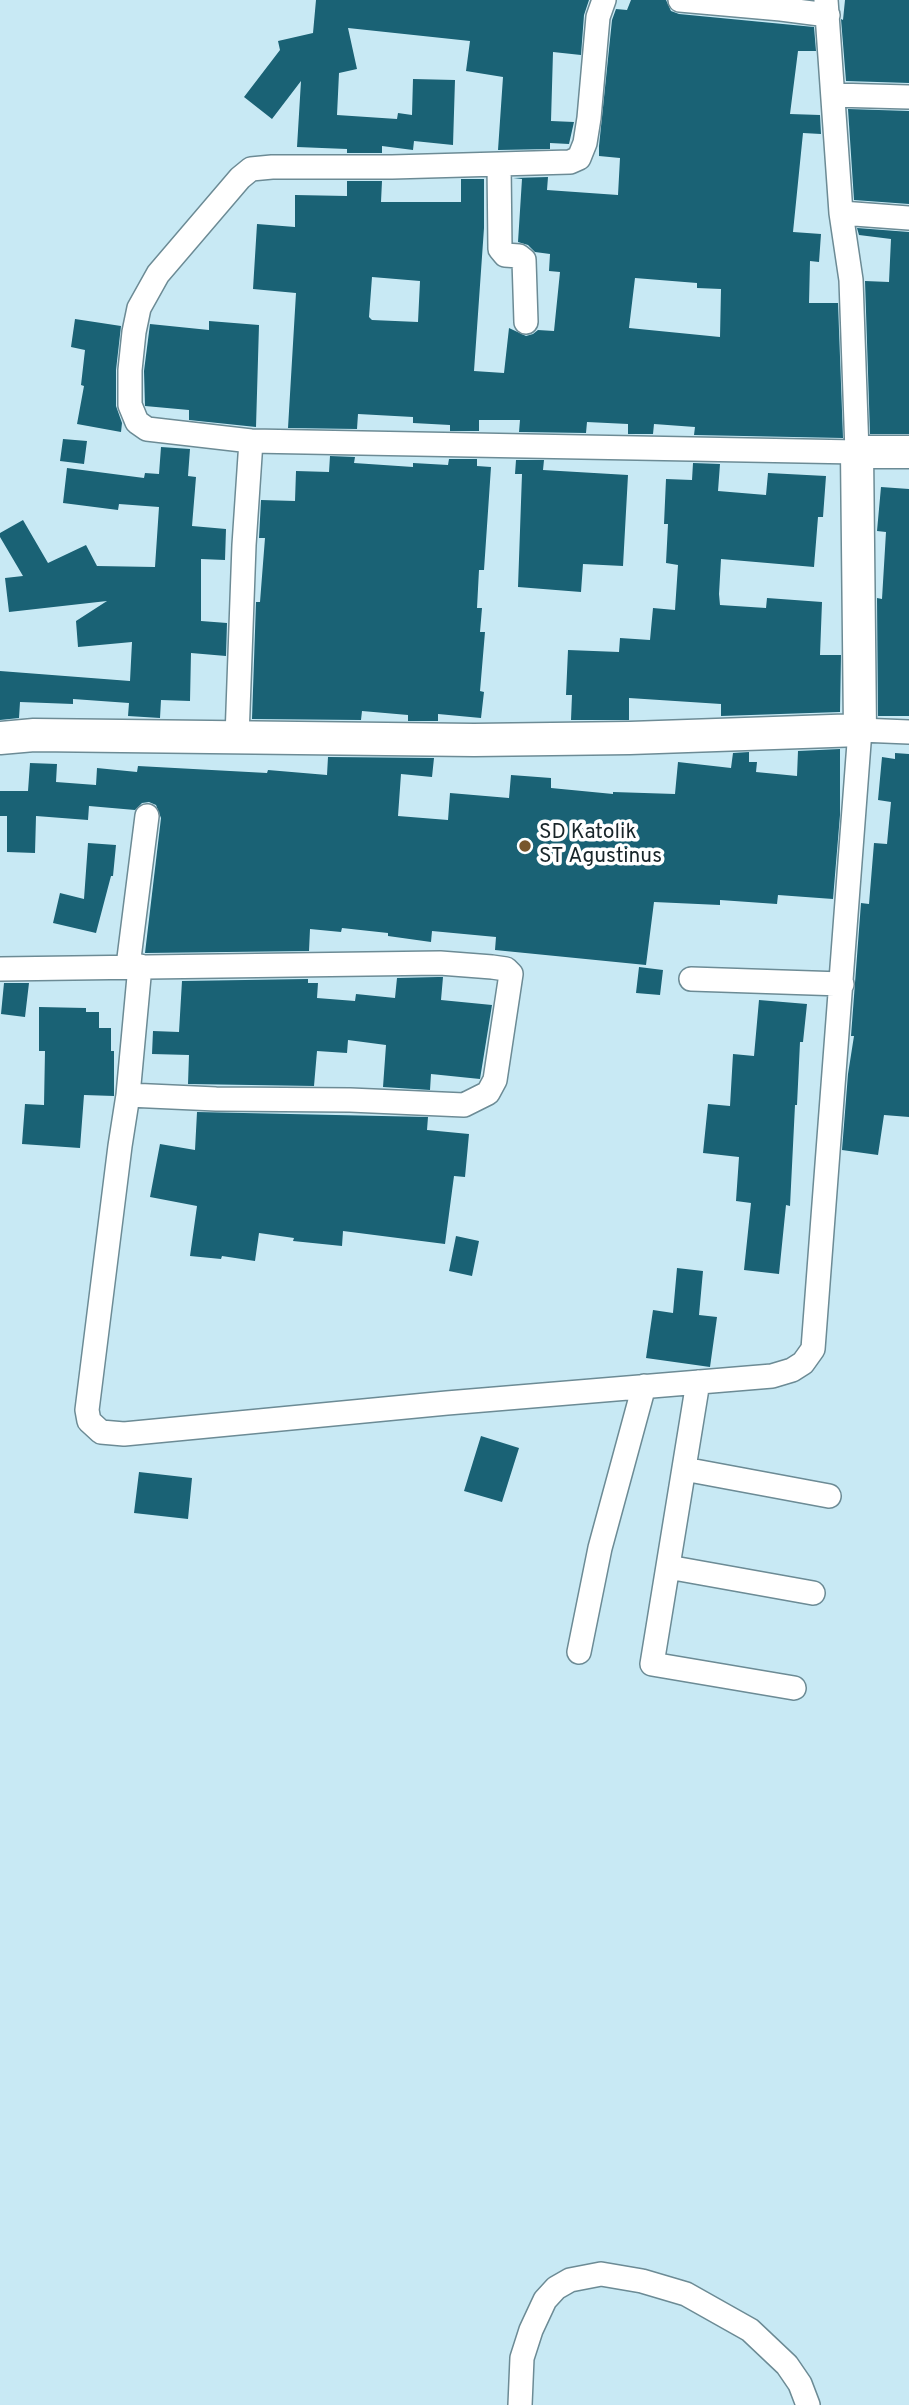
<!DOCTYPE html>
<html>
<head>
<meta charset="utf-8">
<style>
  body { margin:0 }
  canvas { display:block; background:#c8e9f4 }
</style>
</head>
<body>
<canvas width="909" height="2405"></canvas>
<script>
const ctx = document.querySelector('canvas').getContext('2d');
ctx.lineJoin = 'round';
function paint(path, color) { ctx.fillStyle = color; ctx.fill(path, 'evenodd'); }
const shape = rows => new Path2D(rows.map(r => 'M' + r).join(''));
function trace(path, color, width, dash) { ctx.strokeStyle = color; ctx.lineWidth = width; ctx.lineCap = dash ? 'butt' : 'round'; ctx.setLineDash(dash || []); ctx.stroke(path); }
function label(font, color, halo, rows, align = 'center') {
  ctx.font = font + ' Overpass,sans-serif'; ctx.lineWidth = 7; ctx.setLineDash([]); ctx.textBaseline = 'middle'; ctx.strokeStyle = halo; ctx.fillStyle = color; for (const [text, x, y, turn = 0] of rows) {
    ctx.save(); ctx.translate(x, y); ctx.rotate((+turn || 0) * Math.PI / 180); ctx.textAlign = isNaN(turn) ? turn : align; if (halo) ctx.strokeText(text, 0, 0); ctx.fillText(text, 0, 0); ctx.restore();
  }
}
const building = shape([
  [316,0,589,0,584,15,581,55,553,52,551,121,574,122,569,144,550,143,550,149,498,150,503,77,466,71,470,41,348,28,357,69,339,73,337,115,397,119,398,113,412,115,413,79,455,80,453,145,414,141,413,150,382,146,382,153,347,153,347,149,297,147,301,81,272,119,244,97,280,50,278,41,313,33],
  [631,0,666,0,671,11,679,14,814,27,816,51,798,51,790,114,820,115,821,134,803,133,793,232,821,234,819,262,810,261,809,303,838,303,843,438,694,435,695,427,654,424,653,434,628,434,628,424,587,422,586,433,519,432,520,420,479,420,479,431,450,431,450,425,413,423,413,417,358,414,357,429,288,428,296,293,253,289,257,224,295,227,295,195,347,196,347,181,382,181,381,202,461,202,461,179,484,179,484,228,474,371,504,373,509,328,526,336,533,334,538,330,554,331,560,272,549,271,550,254,535,252,528,245,518,242,522,179,513,178,548,177,547,190,618,195,620,158,599,156,599,146,612,20,616,9,627,10],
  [372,277,420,281,418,322,372,320,369,317],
  [635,278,697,283,697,288,721,289,720,337,629,328],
  [845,0,909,0,909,83,846,81,841,19,843,20],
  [848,109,909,111,909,204,854,200],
  [857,228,909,232,909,434,870,434,865,281,889,282,891,239,859,235],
  [75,319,121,326,116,370,116,406,122,423,121,432,77,424,84,386,81,385,85,350,71,347],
  [209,321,259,325,256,427,189,420,189,410,145,406,144,371,150,324,209,330],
  [63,439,87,441,84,464,60,461],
  [161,447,190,449,188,476,196,477,192,526,226,529,225,560,201,559,201,621,227,623,226,656,191,653,190,701,161,700,160,718,128,716,129,703,73,699,73,704,20,702,19,718,0,720,0,671,130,681,132,642,78,647,76,621,107,601,9,612,5,578,23,576,0,537,0,533,23,520,48,563,86,545,97,566,155,567,159,507,119,504,118,510,63,503,67,468,144,478,145,473,159,474],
  [330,456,355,457,354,463,413,467,413,463,448,465,449,459,477,459,477,466,491,467,484,570,479,570,477,608,482,608,480,632,485,632,480,691,484,692,481,718,438,714,438,721,408,721,408,715,362,711,361,720,252,719,256,602,260,602,265,538,259,538,261,500,295,501,296,471,329,472],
  [516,460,544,460,543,470,628,475,623,566,583,564,581,592,518,587,522,474,515,474],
  [693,463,720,464,718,491,766,495,768,473,826,476,823,517,818,517,814,567,721,559,719,594,720,605,766,608,767,598,822,602,820,655,841,655,840,712,721,716,721,704,629,698,629,720,571,720,572,695,566,695,568,650,619,652,620,638,650,640,653,608,675,610,678,565,666,563,668,524,664,524,666,479,692,480],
  [881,487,909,489,909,716,878,716,877,598,882,599,886,532,877,531],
  [840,749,840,815,833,899,778,895,777,904,720,900,720,905,654,902,646,965,495,950,496,937,432,931,431,942,388,936,388,933,342,928,341,932,310,929,309,951,145,953,161,818,156,805,149,802,142,803,135,810,89,806,88,820,36,816,35,853,7,852,7,816,0,816,0,791,28,791,30,763,57,764,56,782,96,785,97,768,137,772,138,766,267,773,268,770,327,775,328,757,434,758,432,777,401,774,398,816,448,820,450,793,509,798,511,775,551,778,551,788,613,794,613,792,675,794,678,762,731,768,733,753,749,752,749,762,757,762,756,772,797,776,798,751],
  [895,753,909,754,909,1117,884,1115,878,1155,842,1150,848,1074,854,1036,851,1036,861,903,869,904,874,843,887,844,891,802,878,800,882,757,895,759],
  [88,843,116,845,113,876,111,876,96,933,53,923,60,893,84,899],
  [639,967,663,970,660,995,636,993],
  [438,977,443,977,441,1000,492,1005,480,1079,431,1074,430,1090,383,1087,386,1045,348,1040,347,1053,317,1051,314,1086,188,1084,189,1055,152,1054,153,1031,179,1032,182,981,308,979,308,983,318,983,317,998,355,1001,356,994,395,998,397,978],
  [4,983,29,983,25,1017,1,1014],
  [759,1000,807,1004,803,1042,800,1042,797,1105,795,1105,790,1206,786,1205,779,1274,744,1270,751,1203,736,1201,739,1157,703,1153,708,1104,730,1106,733,1054,754,1056],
  [39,1007,86,1008,86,1012,99,1012,99,1028,111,1028,111,1051,114,1051,114,1096,84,1095,80,1148,22,1144,25,1104,44,1105,45,1051,39,1051],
  [197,1112,428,1117,427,1130,469,1134,465,1177,454,1176,445,1244,343,1231,342,1246,293,1241,294,1238,259,1233,255,1261,222,1256,221,1259,190,1256,197,1206,150,1197,160,1144,195,1150],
  [456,1236,479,1241,472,1276,449,1271],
  [677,1268,703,1271,699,1315,717,1317,710,1367,646,1358,653,1310,673,1313],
  [481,1436,519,1448,502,1502,464,1491],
  [139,1472,192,1478,188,1519,134,1513]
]);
const street = shape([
  [604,0,598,17,589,118,585,143,579,158,570,162,392,167,272,167,251,169,240,178,158,274,139,308,134,332,130,370,130,405,137,422,147,429,251,441,857,452,851,280,841,213,826,0],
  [680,0,781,9,828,15],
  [833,95,909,97],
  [499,164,500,249,505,255,519,256,524,260,526,322],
  [841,213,909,218],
  [237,737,244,545,251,441],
  [128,966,147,816],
  [140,966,128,1095,120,1146,87,1410,89,1421,101,1432,124,1434,447,1403,772,1376,792,1370,803,1363,813,1349,860,730,909,732],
  [0,969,440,963,492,967,506,969,511,974,495,1080,488,1093,464,1105,350,1100,216,1099,128,1095],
  [691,979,842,984],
  [698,1382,652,1664,794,1688],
  [684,1469,829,1496],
  [668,1567,813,1593],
  [579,1652,600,1548,644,1386],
  [520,2405,522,2358,531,2330,545,2300,556,2288,570,2280,601,2274,642,2281,686,2294,750,2330,787,2365,800,2384,808,2405]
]);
const secondary = shape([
  [0,738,34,735,474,740,630,738,860,730,857,452,909,452]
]);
const markers = [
  [525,846,7,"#77562d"]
];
const poiNames = [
  ["SD Katolik",539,834],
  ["ST Agustinus",539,858]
];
paint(building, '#1a6275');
trace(street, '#6c8b95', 26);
trace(secondary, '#6c8b95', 35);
trace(street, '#fff', 23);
trace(secondary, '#fff', 32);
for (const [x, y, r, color] of markers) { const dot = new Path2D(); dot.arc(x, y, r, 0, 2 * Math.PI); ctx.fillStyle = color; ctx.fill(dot); trace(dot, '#fff', 2.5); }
label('21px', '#182529', '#fff', poiNames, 'left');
</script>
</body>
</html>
